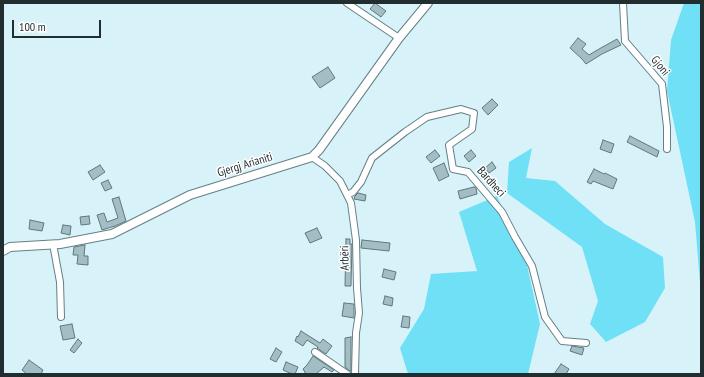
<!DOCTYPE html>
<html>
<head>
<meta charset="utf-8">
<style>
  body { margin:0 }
  #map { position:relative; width:704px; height:377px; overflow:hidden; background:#d7f3f9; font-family:"PT Sans Narrow",sans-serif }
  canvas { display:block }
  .frame { position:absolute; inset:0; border:4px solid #222d2f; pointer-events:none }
  .scale { position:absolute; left:12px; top:20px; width:89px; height:18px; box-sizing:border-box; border:2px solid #222d2f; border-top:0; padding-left:5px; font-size:12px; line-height:14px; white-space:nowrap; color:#222d2f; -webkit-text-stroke:3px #fff; paint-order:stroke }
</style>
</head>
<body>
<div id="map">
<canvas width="704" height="377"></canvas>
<div class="frame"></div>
<div class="scale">100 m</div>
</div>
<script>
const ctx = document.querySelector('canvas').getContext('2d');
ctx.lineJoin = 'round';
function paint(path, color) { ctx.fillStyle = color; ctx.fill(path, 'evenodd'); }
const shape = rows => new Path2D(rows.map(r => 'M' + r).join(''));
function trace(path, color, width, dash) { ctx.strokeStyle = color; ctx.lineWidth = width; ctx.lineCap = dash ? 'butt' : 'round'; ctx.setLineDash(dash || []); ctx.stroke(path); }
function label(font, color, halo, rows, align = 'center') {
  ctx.font = font + ' "PT Sans Narrow",sans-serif'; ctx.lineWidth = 3; ctx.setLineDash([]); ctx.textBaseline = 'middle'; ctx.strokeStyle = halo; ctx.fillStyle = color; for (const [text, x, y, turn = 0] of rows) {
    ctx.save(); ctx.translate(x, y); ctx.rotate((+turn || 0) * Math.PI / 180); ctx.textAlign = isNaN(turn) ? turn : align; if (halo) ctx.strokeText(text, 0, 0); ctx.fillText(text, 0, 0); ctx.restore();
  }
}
const green = shape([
  [684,3,701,3,701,295,695,222,667,91,671,40],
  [532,148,526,178,555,181,605,224,663,257,665,288,645,322,606,342,590,324,598,301,582,247,507,193,509,162],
  [497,196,527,265,540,324,528,374,408,374,400,348,424,309,431,274,477,271,459,212]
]);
const building = shape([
  [375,3,386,11,381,17,370,9,375,3],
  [578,38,586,44,582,49,589,55,599,49,617,39,621,45,602,54,586,64,582,59,570,48,578,38],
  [328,67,335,78,320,88,312,77,328,67],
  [492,99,498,105,488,115,482,108,492,99],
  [630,136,659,151,657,157,627,142,630,136],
  [603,140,614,144,611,153,600,149,603,140],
  [435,150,440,156,431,163,426,157,435,150],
  [471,150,476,156,469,162,464,156,471,150],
  [492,162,496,168,489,173,485,168,492,162],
  [444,163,449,176,439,181,433,168,444,163],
  [100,165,105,172,93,180,88,172,100,165],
  [594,169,604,174,605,173,617,179,613,189,593,181,591,184,587,182,594,169],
  [108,180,112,188,105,191,101,183,108,180],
  [474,187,476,188,477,194,460,199,458,191,474,187],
  [358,193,366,195,365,201,354,199,355,196,358,193],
  [119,197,126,221,115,226,102,230,97,215,104,213,107,222,118,218,112,199,119,197],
  [89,216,90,224,81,225,80,217,89,216],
  [30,220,44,223,42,231,29,229,30,220],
  [63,225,71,226,70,235,61,233,63,225],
  [317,228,322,238,310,243,305,233,317,228],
  [346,239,350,239,350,244,352,244,351,286,345,286,346,239],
  [362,240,390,243,389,251,361,248,362,240],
  [85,245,84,256,88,256,88,265,77,264,78,255,73,255,74,247,85,245],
  [384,269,396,272,394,280,382,277,384,269],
  [385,296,393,298,392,306,383,304,385,296],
  [344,303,354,304,354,318,342,316,344,303],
  [403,316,410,317,409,328,401,327,403,316],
  [72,324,75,338,63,340,60,326,72,324],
  [301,331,320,343,323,339,332,346,326,354,317,348,318,347,307,340,303,346,295,341,297,336,298,337,301,331],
  [351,337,351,371,350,371,345,367,345,338,351,337],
  [78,339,82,343,74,353,70,350,78,339],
  [572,346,584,348,582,355,570,351,572,346],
  [276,348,282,352,276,362,270,359,276,348],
  [313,356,334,370,332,372,324,367,316,374,306,374,303,369,307,365,313,356],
  [29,360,43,370,41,374,27,374,22,370,29,360],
  [286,362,298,367,295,374,292,374,283,370,286,362],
  [561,364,569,369,566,374,554,374,561,364]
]);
const street = shape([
  [347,3,399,38],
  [623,3,625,41,662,84,667,127,667,149],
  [312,157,325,166,340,181,351,203,356,240,357,288,359,313,356,333,355,374],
  [347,195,353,192,361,182,372,158,405,132,427,117,461,109,474,113,472,129,449,145,453,169,468,172,502,212,515,237,532,266,545,317,562,341,586,343],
  [53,244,60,282,61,317],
  [315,352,347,374]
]);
const secondary = shape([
  [3,251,10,247,60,244,112,234,190,195,312,157,319,150,399,38,428,3]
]);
const streetNames = [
  ["Gjoni",660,66,51],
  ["Gjergj Arianiti",245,165,-17],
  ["Bardheci",491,182,48],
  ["Arbëri",345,258,-91]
];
paint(green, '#6fe0f5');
paint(building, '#a2bdc3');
trace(building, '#5f787d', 1);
trace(street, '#667f84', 8);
trace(secondary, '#667f84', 10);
trace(street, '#fff', 6);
trace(secondary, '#fff', 8);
label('12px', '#222d2f', '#fff', streetNames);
</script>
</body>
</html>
